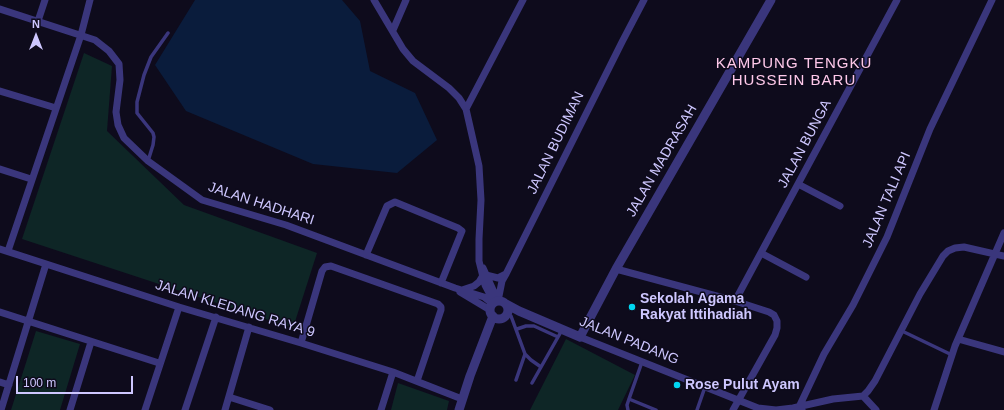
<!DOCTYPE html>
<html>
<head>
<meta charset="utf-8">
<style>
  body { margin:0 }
  #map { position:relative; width:1004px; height:410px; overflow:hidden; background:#0e0b1c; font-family:Helvetica,sans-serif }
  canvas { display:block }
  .north { position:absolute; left:16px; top:16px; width:40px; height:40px; -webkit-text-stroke:3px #0e0b1c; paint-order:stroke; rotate:0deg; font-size:11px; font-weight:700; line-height:16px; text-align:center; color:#cec7ff }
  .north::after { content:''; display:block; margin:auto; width:14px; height:18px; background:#cec7ff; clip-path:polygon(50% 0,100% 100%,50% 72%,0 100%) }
  .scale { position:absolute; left:16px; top:376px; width:117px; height:18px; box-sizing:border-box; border:2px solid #cec7ff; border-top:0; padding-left:5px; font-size:12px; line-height:14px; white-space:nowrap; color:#cec7ff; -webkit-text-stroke:3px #0e0b1c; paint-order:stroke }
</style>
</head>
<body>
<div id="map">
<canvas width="1004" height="410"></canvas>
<div class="north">N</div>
<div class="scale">100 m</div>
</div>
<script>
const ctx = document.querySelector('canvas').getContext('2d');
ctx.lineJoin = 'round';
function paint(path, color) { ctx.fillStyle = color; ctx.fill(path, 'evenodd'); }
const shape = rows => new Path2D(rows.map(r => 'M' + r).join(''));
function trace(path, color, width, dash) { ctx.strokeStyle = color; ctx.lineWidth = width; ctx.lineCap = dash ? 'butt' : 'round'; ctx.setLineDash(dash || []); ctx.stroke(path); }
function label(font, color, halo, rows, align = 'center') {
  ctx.font = font + ' Helvetica,sans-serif'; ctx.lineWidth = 3; ctx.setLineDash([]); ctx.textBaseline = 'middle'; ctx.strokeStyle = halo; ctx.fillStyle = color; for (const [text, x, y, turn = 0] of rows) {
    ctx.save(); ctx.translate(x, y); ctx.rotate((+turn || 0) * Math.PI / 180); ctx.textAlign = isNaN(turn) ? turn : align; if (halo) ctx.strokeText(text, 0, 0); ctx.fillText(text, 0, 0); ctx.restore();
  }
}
const green = shape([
  [84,53,112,66,107,131,184,205,317,253,293,328,22,239],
  [36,331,80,344,60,410,11,410],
  [566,339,635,375,618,410,530,410],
  [398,383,449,401,447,410,391,410]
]);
const water = shape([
  [195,0,342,0,360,21,370,71,415,93,437,140,397,173,313,164,186,111,155,65]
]);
const service = shape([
  [148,161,153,145,154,137,153,133,137,113,137,102,144,75,151,57,168,33],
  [511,316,525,354,531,360,541,367],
  [517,329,526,326,534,326,558,337],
  [902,331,952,355],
  [516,380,525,354],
  [532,383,562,330],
  [629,399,656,410],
  [628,410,627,405,629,399,642,362],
  [697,410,705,387]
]);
const minor = shape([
  [374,0,403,49,413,61,449,88,459,98,466,109,479,166,481,200,479,239,479,261,485,285,494,302],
  [0,9,95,40,109,51,119,64,120,80,116,112,118,125,124,138,148,161,202,200,286,225,455,288,484,297,493,304],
  [38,21,45,0],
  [393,30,406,0],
  [0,91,56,108],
  [466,109,523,0],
  [0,169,31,179],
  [798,184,840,206],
  [0,249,179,307,301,343,393,372,462,399],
  [8,251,81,35,90,0],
  [761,253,806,277],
  [366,255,387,206,395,202,458,228,462,231,441,283],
  [483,268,498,301],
  [616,269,735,301,769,312,774,315,777,321,777,328,775,335,733,410],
  [486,275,498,278,506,274],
  [462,290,474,286,479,282,482,277],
  [460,292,490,310],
  [498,301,502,281,506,274,622,42,644,0],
  [735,301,897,0],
  [0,312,159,363],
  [580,337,758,408,776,410,793,408,833,399,863,396],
  [958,339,1004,352],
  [301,343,322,271,325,267,331,266,438,304,441,307,441,310,417,381],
  [0,382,9,385],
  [863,396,868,391,875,381,920,294,943,256,948,251,955,248,964,247,1004,256],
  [863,396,876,410],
  [229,397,270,410],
  [1,410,46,264],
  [70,410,91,342],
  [145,410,179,307],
  [185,410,216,317],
  [225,410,249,327],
  [381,410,393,372],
  [802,410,799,407,824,354,853,305,887,237,930,129,992,0],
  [934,410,955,346,1004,233]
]);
const tertiary = shape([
  '490 310a9 9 0 1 1 18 0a9 9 0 1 1-18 0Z',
  [506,304,519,311,580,337,616,269,771,0],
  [459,410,470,376,493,316]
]);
const markers = [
  [632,307,4,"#00d6f1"],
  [677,385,4,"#00d6f1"]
];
const streetNames = [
  ["JALAN BUDIMAN",556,143,-64],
  ["JALAN BUNGA",805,144,-62],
  ["JALAN MADRASAH",662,161,-60],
  ["JALAN TALI API",887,200,-67],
  ["JALAN HADHARI",261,204,18],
  ["JALAN KLEDANG RAYA 9",235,309,17],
  ["JALAN PADANG",629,341,22]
];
const poiNames = [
  ["Sekolah Agama",640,299],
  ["Rakyat Ittihadiah",640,315],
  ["Rose Pulut Ayam",685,385]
];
const neighbourhoodNames = [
  ["KAMPUNG TENGKU",794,64],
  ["HUSSEIN BARU",794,81]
];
paint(green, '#0e2626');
paint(water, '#0a1c3c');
trace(service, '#3a367c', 3.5);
trace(minor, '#3a367c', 7);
trace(tertiary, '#3a367c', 9);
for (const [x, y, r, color] of markers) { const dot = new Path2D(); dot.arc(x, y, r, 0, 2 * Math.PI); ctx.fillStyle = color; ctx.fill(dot); trace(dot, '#0e0b1c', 1.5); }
label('14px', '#cec7ff', '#0e0b1c', streetNames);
label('bold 14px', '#cec7ff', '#0e0b1c', poiNames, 'left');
ctx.letterSpacing = '1px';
label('15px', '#ffc9ea', '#0e0b1c', neighbourhoodNames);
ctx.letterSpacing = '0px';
</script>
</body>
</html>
